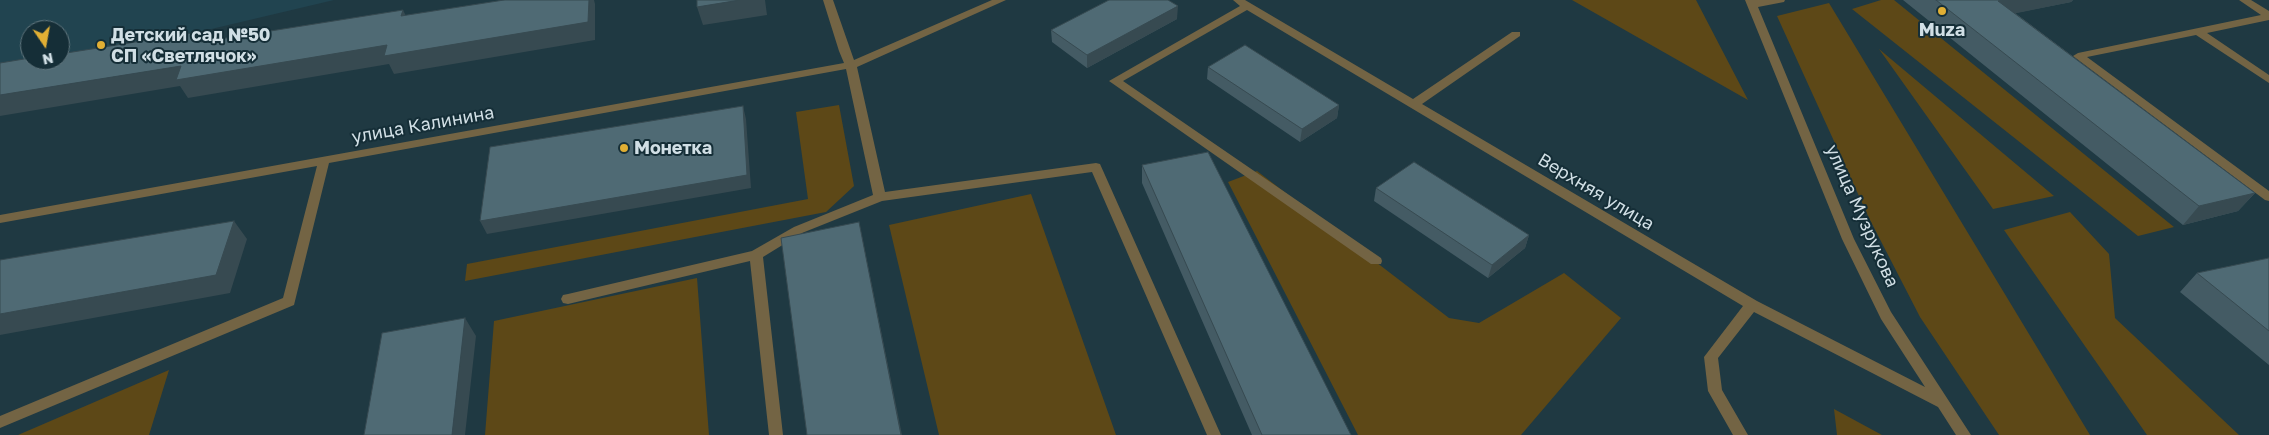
<!DOCTYPE html>
<html>
<head>
<meta charset="utf-8">
<style>
  body { margin:0 }
  #map { position:relative; width:2269px; height:435px; overflow:hidden; background:#1f3942; font-family:"Golos Text",sans-serif }
  canvas { display:block }
  .north { position:absolute; left:20px; top:20px; width:50px; height:50px; box-sizing:border-box; background:#152e37; border:1px solid #60757d; border-radius:50%; rotate:168deg; font-size:14px; font-weight:700; line-height:20px; text-align:center; color:#d1dfe5 }
  .north::after { content:''; display:block; margin:auto; width:18px; height:22px; background:#e1af34; clip-path:polygon(50% 0,100% 100%,50% 72%,0 100%) }
</style>
</head>
<body>
<div id="map">
<canvas width="2269" height="435"></canvas>
<div class="north">N</div>
</div>
<script>
const ctx = document.querySelector('canvas').getContext('2d');
ctx.lineJoin = 'round';
function paint(path, color) { ctx.fillStyle = color; ctx.fill(path, 'evenodd'); }
const shape = rows => new Path2D(rows.map(r => 'M' + r).join(''));
function trace(path, color, width, dash) { ctx.strokeStyle = color; ctx.lineWidth = width; ctx.lineCap = dash ? 'butt' : 'round'; ctx.setLineDash(dash || []); ctx.stroke(path); }
function label(font, color, halo, rows, align = 'center') {
  ctx.font = font + ' "Golos Text",sans-serif'; ctx.lineWidth = 4; ctx.setLineDash([]); ctx.textBaseline = 'middle'; ctx.strokeStyle = halo; ctx.fillStyle = color; for (const [text, x, y, turn = 0] of rows) {
    ctx.save(); ctx.translate(x, y); ctx.rotate((+turn || 0) * Math.PI / 180); ctx.textAlign = isNaN(turn) ? turn : align; if (halo) ctx.strokeText(text, 0, 0); ctx.fillText(text, 0, 0); ctx.restore();
  }
}
const built = shape([
  [0,0,334,0,0,79],
  [30,30,60,30,60,60,30,60]
]);
const green = shape([
  [1572,0,1696,0,1748,100],
  [1881,0,1894,0,2174,227,2138,236,1852,9],
  [1829,3,2090,435,1999,435,1920,317,1869,218,1777,16],
  [1879,49,2054,196,1993,209],
  [839,105,854,186,826,212,465,281,467,264,808,199,796,112],
  [1257,171,1449,318,1479,323,1564,273,1621,318,1521,435,1358,435,1228,182],
  [1031,194,1116,435,939,435,889,225],
  [2070,212,2109,254,2115,318,2239,435,2147,435,2004,230],
  [697,278,709,435,485,435,494,321],
  [169,370,149,435,18,435],
  [1834,409,1882,435,1837,435]
]);
const minor = shape([
  [823,0,833,0,854,60,992,0,1006,0,857,67,885,192,1096,163,1100,164,1221,435,1207,435,1092,172,882,201,802,233,763,257,783,435,769,435,750,261,568,304,563,303,561,299,563,295,568,294,752,251,794,227,873,195,846,69,329,163,294,305,0,428,0,416,283,298,317,166,0,223,0,215,844,63,839,51,823,0],
  [1233,0,1245,0,1413,99,1512,32,1520,32,1520,36,1422,104,1757,301,1925,387,1881,319,1842,239,1745,0,1785,0,1784,2,1758,7,1854,239,1891,312,1971,435,1956,435,1938,407,1754,312,1718,358,1722,390,1748,435,1733,435,1708,391,1704,357,1743,306,1247,10,1123,81,1381,258,1382,261,1381,264,1371,264,1109,81,1240,6,1233,0],
  [2239,0,2251,0,2269,11,2269,20,2207,33,2269,75,2269,83,2196,35,2087,57,2269,191,2269,201,2265,200,2073,56,2078,53,2261,15,2239,0]
]);
const wall = shape([
  [1903,0,2073,0,2071,2,2015,13,2255,193,2238,211,2183,225],
  [1177,19,1087,68,1052,42,1051,30],
  [1208,67,1339,105,1337,118,1300,142,1207,79],
  [1142,165,1351,435,1252,435,1142,183],
  [1376,188,1529,235,1525,248,1488,278,1374,201],
  [2269,258,2269,365,2180,292,2197,273]
]);
const shadedWall = shape([
  [589,0,594,0,595,4,595,40,394,74,389,64,188,98,180,86,0,116,0,95,181,66,387,45],
  [740,0,765,0,767,15,703,25,697,7],
  [2003,0,2073,0,2071,2,1988,19,1998,1],
  [1178,6,1177,19,1087,68,1087,55],
  [403,10,412,28,401,16],
  [205,31,217,49,201,42],
  [1339,105,1337,118,1300,142,1302,129],
  [743,106,746,119,751,188,487,234,480,221],
  [2255,193,2238,211,2183,225,2199,206],
  [234,221,247,239,230,293,0,335,0,314],
  [859,222,863,241,902,435,901,435],
  [1529,235,1525,248,1488,278,1492,265],
  [465,318,476,336,465,435,452,435]
]);
const building = shape([
  [504,0,589,0,588,22,384,56,387,45,176,80,181,66,0,95,0,63,30,58,30,60,60,60,60,54,205,31,201,42,403,10,401,16,504,0],
  [697,0,740,0,697,7,697,0],
  [1109,0,1168,0,1178,6,1087,55,1051,30,1109,0],
  [1936,0,2003,0,1998,1,2255,193,2199,206,1936,0],
  [1245,45,1339,105,1302,129,1208,67,1245,45],
  [743,106,747,175,480,221,490,147,743,106],
  [1208,152,1351,435,1262,435,1142,165,1208,152],
  [1414,162,1529,235,1492,265,1376,188,1414,162],
  [234,221,216,275,0,314,0,260,234,221],
  [859,222,901,435,807,435,781,238,859,222],
  [2269,258,2269,331,2197,273,2269,258],
  [465,318,452,435,364,435,382,333,465,318]
]);
const markers = [
  [1942,11,5,"#e1af34"],
  [101,45,5,"#e1af34"],
  [624,148,5,"#e1af34"]
];
const poiNames = [
  ["Muza",1942,30,"center"],
  ["Детский сад №50",111,35],
  ["СП «Светлячок»",111,56],
  ["Монетка",634,148]
];
const streetNames = [
  ["улица Калинина",423,125,-10],
  ["Верхняя улица",1596,192,31],
  ["улица Музрукова",1862,216,66]
];
paint(built, '#214450');
paint(green, '#5d4817');
paint(minor, '#736444');
paint(wall, '#445b64');
paint(shadedWall, '#374a51');
paint(building, '#4f6a74');
trace(building, '#374a51', 1);
for (const [x, y, r, color] of markers) { const dot = new Path2D(); dot.arc(x, y, r, 0, 2 * Math.PI); ctx.fillStyle = color; ctx.fill(dot); trace(dot, '#152e37', 2); }
label('bold 18px', '#d1dfe5', '#152e37', poiNames, 'left');
label('18px', '#d1dfe5', '#152e37', streetNames);
</script>
</body>
</html>
